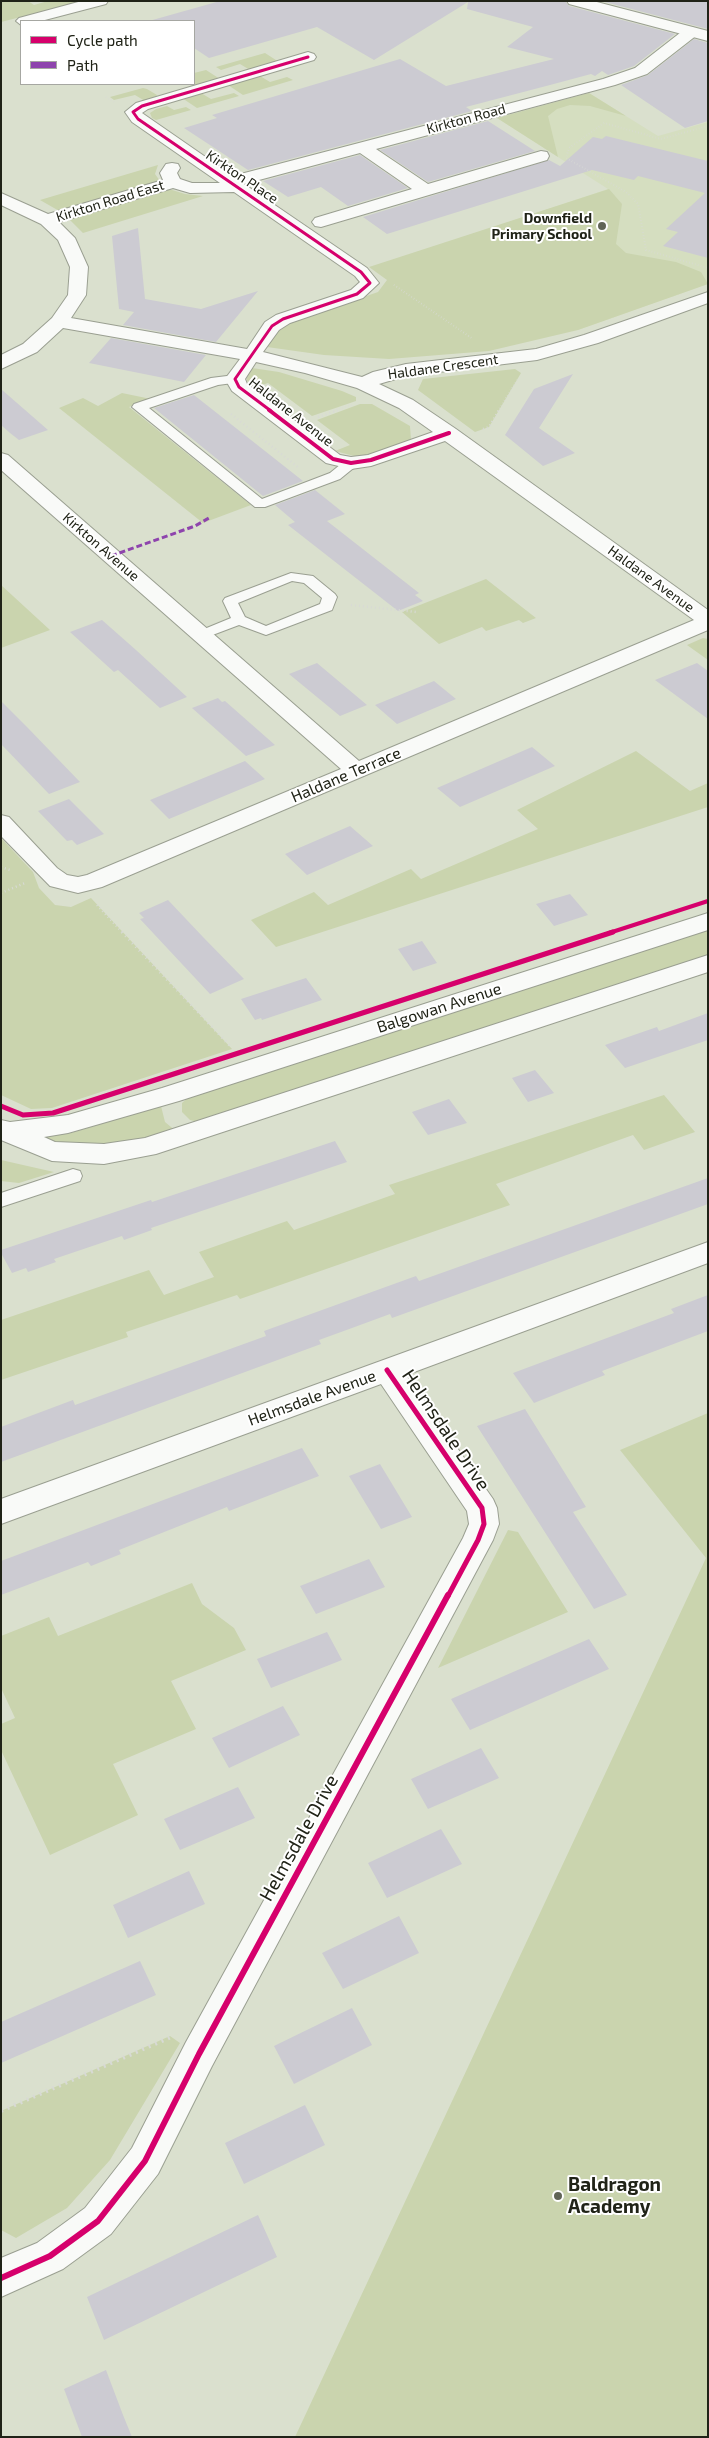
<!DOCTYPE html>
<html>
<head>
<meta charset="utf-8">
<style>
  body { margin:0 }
  #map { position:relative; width:709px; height:2438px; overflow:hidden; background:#dae0ce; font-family:"Exo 2",sans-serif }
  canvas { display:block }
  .frame { position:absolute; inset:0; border:2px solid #202317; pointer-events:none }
  .legend { position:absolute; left:20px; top:20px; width:175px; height:65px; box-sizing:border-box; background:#fff; border:1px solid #a6a7a2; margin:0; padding:6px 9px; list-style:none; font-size:15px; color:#202317 }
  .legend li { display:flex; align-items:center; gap:10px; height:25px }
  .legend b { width:25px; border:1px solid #a6a7a2 }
</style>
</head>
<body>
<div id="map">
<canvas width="709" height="2438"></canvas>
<div class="frame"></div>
<ul class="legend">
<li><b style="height:6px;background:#d6006c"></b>Cycle path</li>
<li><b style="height:6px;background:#8e44ad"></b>Path</li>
</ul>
</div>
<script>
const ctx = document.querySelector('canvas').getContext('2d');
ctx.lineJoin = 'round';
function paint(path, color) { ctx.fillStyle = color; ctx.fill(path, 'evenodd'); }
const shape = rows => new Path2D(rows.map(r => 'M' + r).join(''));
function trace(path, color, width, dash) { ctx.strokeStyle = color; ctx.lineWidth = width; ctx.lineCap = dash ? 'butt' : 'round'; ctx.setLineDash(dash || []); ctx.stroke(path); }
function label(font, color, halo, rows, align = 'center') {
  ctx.font = font + ' "Exo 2",sans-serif'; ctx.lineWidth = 4; ctx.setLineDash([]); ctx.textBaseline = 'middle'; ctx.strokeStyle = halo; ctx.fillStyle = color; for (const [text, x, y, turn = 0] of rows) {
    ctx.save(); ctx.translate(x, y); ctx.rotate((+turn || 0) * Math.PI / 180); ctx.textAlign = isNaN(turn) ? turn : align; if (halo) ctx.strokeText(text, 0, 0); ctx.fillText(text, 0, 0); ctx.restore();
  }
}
const built = shape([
  [589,93,658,136,708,122,708,284,578,330,384,263,608,189,497,118]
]);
const green = shape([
  [1,1,28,1,34,5,48,1,84,1,1,22],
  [265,53,279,62,250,70,240,64,221,70,216,67],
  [206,70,220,79,194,87,189,84,194,84,194,73],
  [260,76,270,82,287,77,293,80,243,95,228,85],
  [143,88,147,89,157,95,156,97,145,101,135,95,114,100,110,97],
  [201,93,211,99,234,93,239,96,197,108,182,98],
  [589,93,626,116,590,106,570,105,557,109,548,116,558,157,497,118],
  [167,106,174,110,186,107,191,110,156,120,152,118,150,113,156,109],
  [158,165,155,174,160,181,61,212,40,200],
  [169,189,185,194,203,196,83,233,69,219],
  [609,189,622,204,616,244,626,253,676,262,701,272,708,284,578,330,489,351,389,359,324,355,267,347,274,332,286,324,378,292,387,280,369,267],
  [252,368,279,372,342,391,356,397,356,401,312,416,268,383,253,388,247,381,246,374],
  [515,369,521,373,489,427,475,432,418,390,423,379],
  [122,393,151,399,129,407,251,505,203,523,59,408,83,398,98,406],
  [360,404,372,404,410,426,411,440,371,455,354,456,335,451,350,445,317,420],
  [486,579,536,618,523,623,519,620,486,631,482,627,439,644,402,612],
  [1,585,50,630,1,648],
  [703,638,708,639,708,660,687,645],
  [636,751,690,791,708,783,708,807,276,947,251,920,314,892,328,905,411,869,421,879,538,829,517,810],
  [1,838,33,872,39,888,55,905,71,907,91,898,232,1049,52,1108,31,1109,1,1095],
  [708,926,708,956,202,1123,190,1120,182,1112,182,1103,191,1095],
  [664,1095,695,1132,644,1150,633,1135,496,1184,510,1205,240,1299,237,1295,126,1332,128,1337,1,1380,1,1320,149,1270,164,1295,214,1277,199,1252,287,1221,294,1230,395,1194,389,1185],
  [161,1106,165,1122,177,1132,131,1145,88,1147,44,1141,46,1135,71,1133],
  [1,1160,54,1172,19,1183,1,1181],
  [708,1413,708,2437,295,2437,706,1558,620,1450],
  [508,1530,518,1532,568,1612,438,1668],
  [192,1583,202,1604,234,1628,246,1650,171,1681,196,1729,113,1764,138,1815,50,1855,1,1750,1,1724,15,1718,1,1688,1,1636,49,1617,58,1636],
  [170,2036,180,2043,110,2160,67,2208,16,2238,1,2230,1,2111]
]);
const building = shape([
  [220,1,565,1,569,6,675,34,634,66,608,75,602,71,595,76,591,74,550,85,466,107,472,111,248,170,184,128,217,118,212,115,400,59,446,86,554,59,507,47,533,27,467,9,468,2,374,60,317,27,209,58,194,48,194,21,149,21],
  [601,1,708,1,708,29],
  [694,39,708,43,708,121,685,128,621,85,648,75],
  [488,121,535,151,428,182,380,150],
  [606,136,708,161,708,258,663,246,678,232,666,229,705,193,638,176,634,180,592,170,387,234,363,217,549,160,560,166,593,137,602,139],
  [360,155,408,188,348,206,321,187,288,197,263,181],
  [138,228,145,299,201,309,258,291,216,342,123,325,134,312,119,309,112,236],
  [111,338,206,355,184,382,89,363],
  [573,374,539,428,575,453,543,466,505,435,534,389],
  [1,389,48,430,19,440,10,433,1,425],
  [194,395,303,481,263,496,154,408],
  [315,490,345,514,327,521,419,593,415,595,423,601,398,611,288,525,295,522,275,505],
  [102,620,136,650,187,697,160,708,118,670,114,672,70,632],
  [317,663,367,705,340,716,289,674],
  [697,663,708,671,708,719,655,680],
  [434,681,456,699,397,724,375,705],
  [218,698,222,702,225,701,275,745,246,756,192,708],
  [1,701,27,727,80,782,49,794,1,744],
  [532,747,555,766,460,807,437,788],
  [245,761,265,779,169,819,150,800],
  [69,799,104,834,77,845,72,840,67,841,38,811],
  [350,826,373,846,307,875,285,854],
  [570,894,588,915,554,926,536,904],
  [168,900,203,937,244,979,210,994,140,919,144,918,139,913],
  [422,941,437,963,413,971,398,949],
  [306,978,322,1000,262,1020,261,1018,255,1020,241,999],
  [708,1013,708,1040,625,1068,605,1045,657,1027,659,1031],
  [535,1070,554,1093,528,1102,512,1078],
  [449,1099,467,1123,428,1135,412,1112],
  [335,1141,347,1162,151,1228,152,1230,124,1240,122,1236,54,1259,56,1262,28,1272,26,1268,12,1273,1,1253,1,1250,151,1200,152,1202],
  [708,1178,708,1204,392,1318,390,1314,352,1328,319,1340,321,1344,1,1462,1,1427,73,1400,75,1405,266,1336,264,1331,416,1276,419,1281],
  [708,1295,708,1331,602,1371,605,1375,569,1389,534,1403,513,1373,674,1313,671,1309],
  [525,1409,586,1507,573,1512,627,1595,594,1609,477,1426],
  [302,1448,319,1476,229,1511,227,1507,119,1550,121,1554,91,1566,88,1562,1,1595,1,1561],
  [380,1464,412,1517,381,1529,349,1476],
  [369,1559,385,1587,316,1614,300,1586],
  [327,1632,342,1660,271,1688,257,1659],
  [589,1639,609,1669,470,1730,451,1699],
  [283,1706,300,1735,229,1768,212,1738],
  [481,1748,499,1778,428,1809,411,1779],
  [238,1787,255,1818,180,1850,164,1819],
  [441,1829,462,1864,387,1898,368,1863],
  [189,1871,205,1904,128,1938,113,1905],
  [399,1916,419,1953,343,1989,322,1953],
  [140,1961,156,1995,1,2063,1,2022],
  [352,2008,372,2045,294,2084,274,2046],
  [305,2105,325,2145,244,2184,225,2143],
  [258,2215,277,2257,104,2340,87,2297],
  [106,2370,123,2415,132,2437,82,2437,64,2389]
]);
const pathFar3 = shape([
  [106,97,114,102],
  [708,126,661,139,604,123,569,148,566,158,626,192,638,204,646,250,708,268],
  [394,285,473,339],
  [334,411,352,405],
  [498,411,517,380]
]);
const pathFar2 = shape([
  [231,414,299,468],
  [318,417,338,410],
  [483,429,489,427,499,410],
  [351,605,416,612],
  [1,867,10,870],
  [1,893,25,883],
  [97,905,123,933]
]);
const pathFar1 = shape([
  [122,932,232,1048]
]);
const path = shape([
  [1,2111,171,2037]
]);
const service = shape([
  [235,375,240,376,241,379,240,382,218,385,149,408,262,499,330,473,346,460,356,460,358,463,356,466,340,479,265,507,255,507,132,407,134,404,211,378,235,375],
  [291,573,313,576,335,594,337,597,332,610,266,635,239,625,202,639,195,635,197,632,231,618,223,601,225,598,291,573],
  [292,581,304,583,322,598,320,604,266,626,245,617,238,603,292,581],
  [73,1169,80,1171,82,1176,80,1181,1,1207,1,1193,73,1169]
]);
const minor = shape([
  [691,27,697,29,699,32,697,35,647,74,615,85,376,149,428,184,541,151,547,152,549,156,547,160,321,227,315,226,312,222,315,218,412,189,360,153,244,184,367,268,379,283,363,298,290,323,279,330,263,352,362,377,373,372,406,364,536,349,584,335,708,292,708,303,598,343,537,360,406,376,379,384,413,400,456,429,708,610,708,630,102,887,78,893,50,886,1,836,1,815,9,817,57,868,67,875,78,877,87,875,341,769,1,470,1,453,8,455,359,761,694,620,445,441,371,466,351,469,326,463,232,391,225,379,240,359,63,328,37,352,1,369,1,355,23,344,52,318,68,295,70,267,58,240,41,224,1,205,1,193,48,214,163,180,160,173,166,164,172,163,178,164,180,168,177,173,180,179,192,183,220,183,132,122,125,112,136,103,308,52,314,54,316,57,314,60,148,109,142,113,233,176,603,79,635,68,685,29,691,27],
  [173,188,190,193,234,192,355,276,360,282,351,290,276,315,265,322,247,349,71,318,86,295,88,267,75,238,59,222,173,188],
  [256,362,305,373,357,388,399,408,433,432,368,455,351,457,340,455,247,384,245,379,256,362],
  [708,1242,708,1263,406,1375,493,1499,497,1508,499,1524,493,1540,212,2066,158,2174,111,2234,63,2269,1,2297,1,2258,37,2243,85,2208,132,2148,186,2042,463,1538,469,1524,467,1511,381,1384,1,1524,1,1499,708,1242]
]);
const tertiary = shape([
  [82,1,108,1,106,4,41,21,21,21,21,25,16,21,19,18,82,1],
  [567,1,593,1,708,31,708,41,569,4,567,1],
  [708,913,708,930,179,1101,68,1133,44,1137,55,1142,104,1144,145,1138,708,955,708,972,156,1154,104,1164,52,1161,1,1140,1,1120,10,1122,68,1115,162,1088,708,913]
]);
const quiet = shape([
  [111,556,195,526,209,518]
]);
const cyclewayFar3 = shape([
  [271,411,239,387,235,379,272,326,283,319,357,294,370,283,361,272,138,119,133,112,142,106,308,57]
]);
const cyclewayFar2 = shape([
  [269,410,333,459,351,463,371,460,449,433],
  [609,933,708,901]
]);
const cyclewayFar1 = shape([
  [1,1106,23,1115,53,1113,613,932],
  [387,1370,482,1508,484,1524,478,1540,448,1596]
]);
const cycleway = shape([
  [1,2278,50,2256,98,2221,145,2161,199,2054,448,1595]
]);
const markers = [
  [602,226,5,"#616557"],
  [558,2196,5,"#616557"]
];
const farStreetnames = [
  ["Kirkton Road",466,119,-15],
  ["Kirkton Place",242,177,34],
  ["Kirkton Road East",110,201,-17],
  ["Haldane Crescent",443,367,-8],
  ["Haldane Avenue",291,412,38],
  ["Kirkton Avenue",101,547,41],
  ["Haldane Avenue",651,579,36]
];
const farPoinames = [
  ["Downfield",592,218],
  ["Primary School",592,234]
];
const streetNames = [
  ["Haldane Terrace",346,775,-23],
  ["Balgowan Avenue",439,1008,-18],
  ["Helmsdale Avenue",312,1398,-20]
];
const nearStreetnames = [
  ["Helmsdale Drive",446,1430,56],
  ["Helmsdale Drive",299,1838,-61]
];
const nearPoinames = [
  ["Baldragon",568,2185],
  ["Academy",568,2207]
];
paint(built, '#d5dec0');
paint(green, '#cad4ae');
paint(building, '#cccbd2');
trace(service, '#9a9f91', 2);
trace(minor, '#9a9f91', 2);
trace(tertiary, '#9a9f91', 2);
trace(pathFar3, '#d8dad5', 2, [0.5, 2.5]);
trace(pathFar2, '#d8dad5', 2.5, [1, 3]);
trace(pathFar1, '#d8dad5', 3, [1, 4]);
trace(path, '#d8dad5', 4, [2, 5]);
paint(service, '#f9faf8');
paint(minor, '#f9faf8');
paint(tertiary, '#f9faf8');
trace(quiet, '#8e44ad', 3, [6, 3]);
trace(cyclewayFar3, '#d6006c', 3);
trace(cyclewayFar2, '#d6006c', 4);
trace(cyclewayFar1, '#d6006c', 5);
trace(cycleway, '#d6006c', 6);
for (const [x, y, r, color] of markers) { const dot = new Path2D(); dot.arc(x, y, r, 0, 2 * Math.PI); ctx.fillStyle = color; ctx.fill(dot); trace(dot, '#fff', 2); }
label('14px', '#202317', '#fff', farStreetnames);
label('bold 14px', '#202317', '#fff', farPoinames, 'right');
label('16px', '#202317', '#fff', streetNames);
label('19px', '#202317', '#fff', nearStreetnames);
label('bold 19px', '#202317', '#fff', nearPoinames, 'left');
</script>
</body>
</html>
